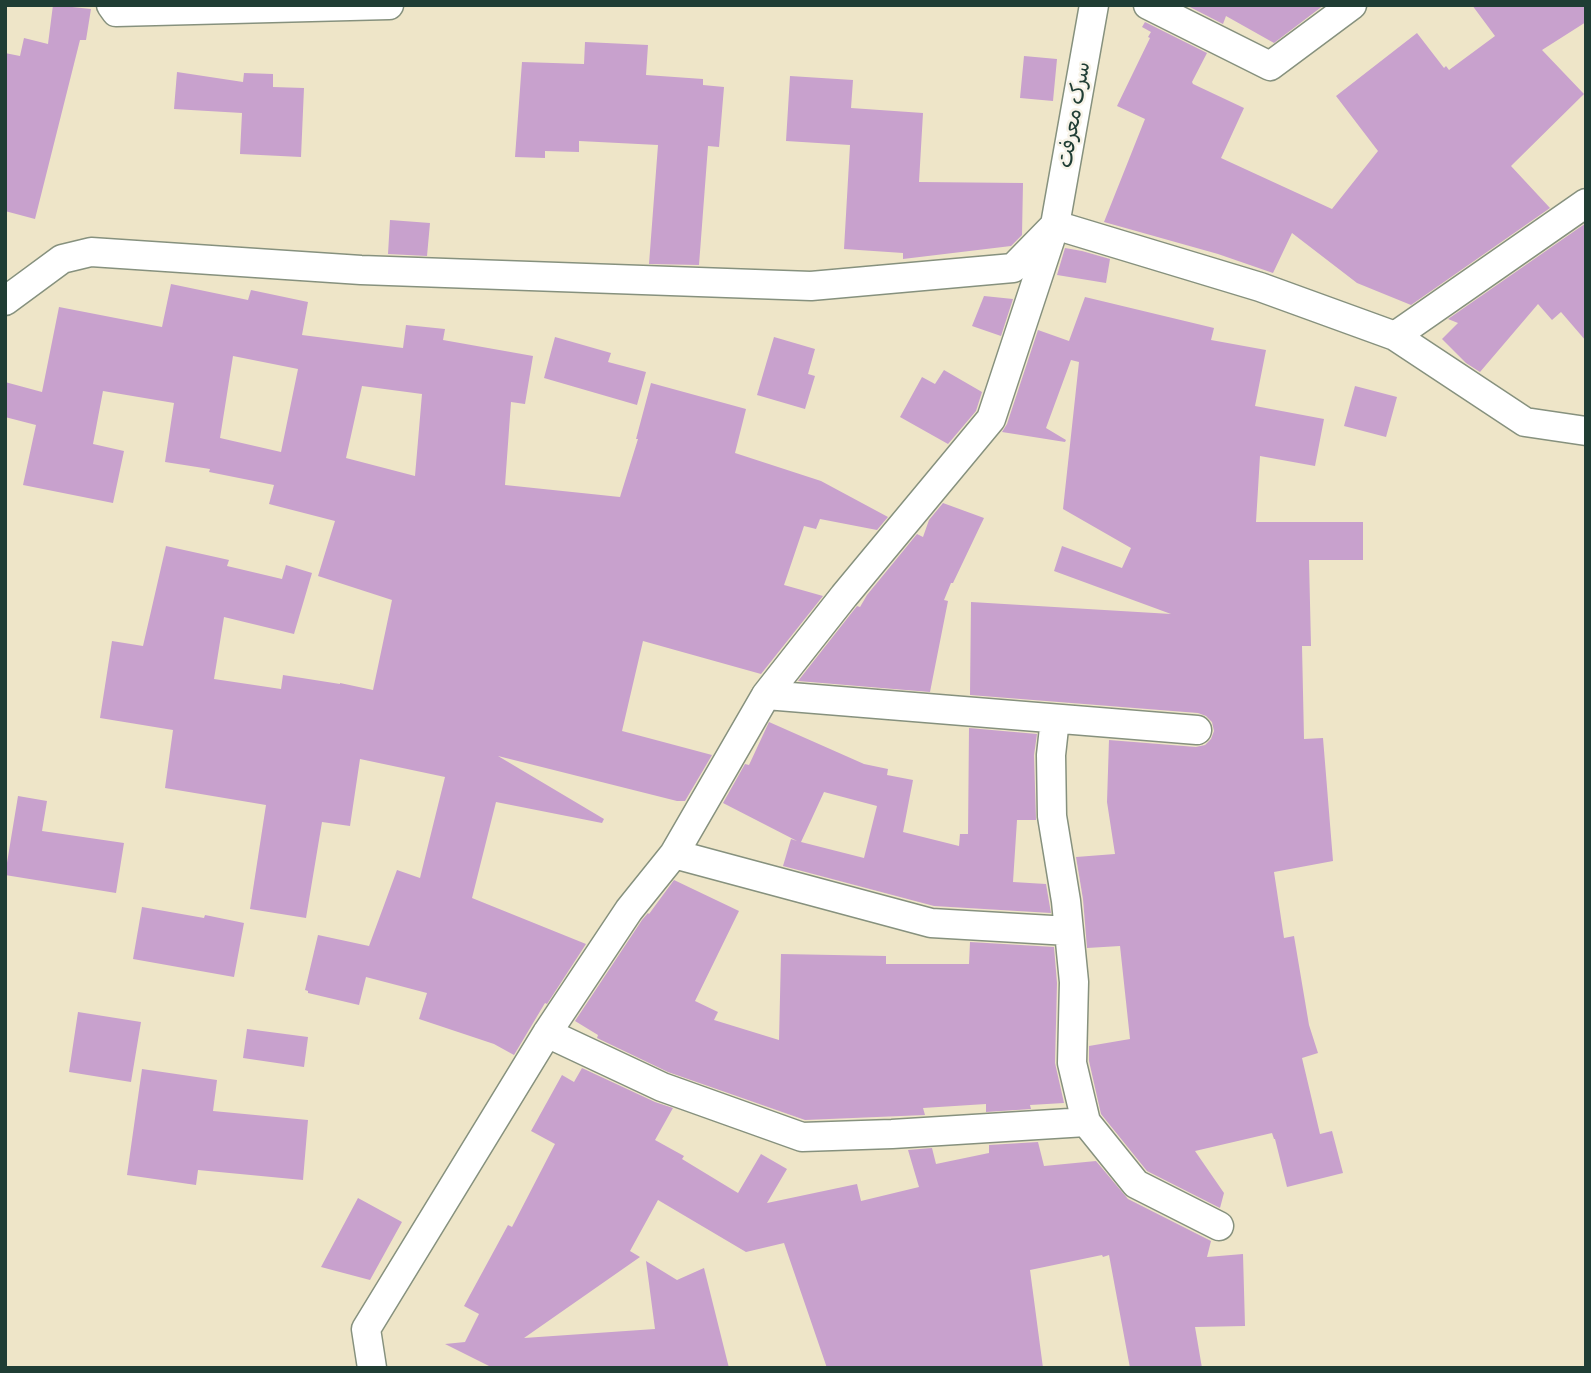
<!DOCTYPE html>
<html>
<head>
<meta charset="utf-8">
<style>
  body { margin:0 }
  #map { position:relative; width:1591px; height:1373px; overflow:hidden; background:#eee5c8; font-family:Pangolin,sans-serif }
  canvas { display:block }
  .frame { position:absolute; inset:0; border:7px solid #1f3d34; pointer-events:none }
</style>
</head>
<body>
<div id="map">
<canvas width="1591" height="1373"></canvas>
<div class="frame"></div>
</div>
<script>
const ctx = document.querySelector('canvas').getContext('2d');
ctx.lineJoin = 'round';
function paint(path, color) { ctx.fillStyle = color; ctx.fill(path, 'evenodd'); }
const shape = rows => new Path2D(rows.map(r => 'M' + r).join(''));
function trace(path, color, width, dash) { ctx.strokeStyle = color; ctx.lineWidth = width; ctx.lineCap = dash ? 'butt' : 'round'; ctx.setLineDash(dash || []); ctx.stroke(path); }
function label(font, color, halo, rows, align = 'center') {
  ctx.font = font + ' Pangolin,"Playpen Sans Arabic",sans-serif'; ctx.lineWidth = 5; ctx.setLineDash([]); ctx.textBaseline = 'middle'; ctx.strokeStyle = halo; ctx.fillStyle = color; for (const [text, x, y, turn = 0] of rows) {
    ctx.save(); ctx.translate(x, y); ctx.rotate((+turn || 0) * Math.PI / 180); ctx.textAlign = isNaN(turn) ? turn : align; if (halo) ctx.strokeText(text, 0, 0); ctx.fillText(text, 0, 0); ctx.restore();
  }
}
const building = shape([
  [53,5,91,9,86,40,80,40,35,219,5,211,5,53,20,56,24,38,48,44],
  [1186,5,1324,5,1274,43,1226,16,1223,24],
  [1472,5,1586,5,1586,22,1542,50,1584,94,1511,166,1550,208,1411,305,1357,283,1292,233,1273,273,1218,254,1104,222,1145,119,1117,106,1150,38,1148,37,1151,32,1142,27,1145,22,1207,53,1192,82,1193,84,1244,108,1221,158,1332,209,1378,151,1336,96,1417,33,1444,68,1446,66,1449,70,1495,36],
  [585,42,648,45,646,75,703,79,703,85,724,87,719,147,708,146,699,265,649,264,658,145,579,141,579,152,545,151,545,158,515,157,522,62,584,64],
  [1024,56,1057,59,1053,101,1020,98],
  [177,72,243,82,244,73,273,74,273,87,304,88,301,157,240,154,242,113,174,109],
  [790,76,853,80,851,108,923,113,919,182,1023,183,1022,235,1011,246,903,259,903,253,844,249,850,145,786,141],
  [390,220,430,223,427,256,388,254],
  [1586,223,1586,341,1561,312,1552,320,1538,304,1480,372,1466,363,1442,339,1458,323,1448,319],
  [1065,248,1082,251,1110,259,1106,283,1057,275],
  [171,284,248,300,251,290,308,302,302,335,403,348,406,325,445,329,443,340,533,356,525,404,511,402,505,485,620,497,638,439,636,439,651,383,746,409,735,453,821,481,888,517,877,530,820,519,816,529,804,526,784,585,823,596,761,674,643,641,622,731,712,755,685,801,677,801,498,756,604,819,602,823,496,802,472,898,586,944,547,1004,545,1003,514,1055,494,1044,419,1019,427,993,366,977,359,1005,308,993,308,991,305,990,318,935,369,946,397,870,420,878,445,777,360,759,350,826,322,822,306,918,250,909,266,805,165,788,173,730,100,718,112,641,143,646,166,546,229,560,227,566,282,579,286,565,312,573,294,634,224,617,214,679,281,689,283,675,340,684,340,683,373,690,392,600,318,576,335,521,269,504,274,485,209,472,210,469,165,462,174,403,103,391,93,444,124,451,113,503,23,485,36,425,5,417,5,382,42,392,59,307,162,327],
  [233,356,298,369,281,452,220,438],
  [362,386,422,394,415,476,346,458],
  [984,296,1013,299,1001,336,972,326],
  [1085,297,1214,328,1211,340,1266,350,1255,406,1324,419,1315,466,1260,456,1256,522,1363,522,1363,560,1309,560,1311,646,1302,646,1304,739,1323,738,1333,861,1274,872,1284,938,1294,936,1309,1025,1318,1053,1302,1058,1320,1134,1332,1131,1343,1173,1287,1187,1275,1139,1274,1139,1272,1133,1195,1151,1224,1193,1220,1208,1147,1171,1101,1114,1089,1061,1089,1046,1130,1039,1120,946,1087,948,1083,899,1076,857,1115,854,1107,802,1109,740,1196,747,1205,745,1211,739,1214,731,1212,722,1206,716,1198,713,970,695,971,602,1171,614,1054,571,1062,546,1122,568,1131,548,1063,509,1079,362,1071,360,1046,428,1066,440,1065,442,1002,432,1007,424,1038,330,1069,341],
  [555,337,611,353,608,362,646,372,637,405,544,378],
  [774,337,815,349,808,374,815,376,805,409,757,395],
  [944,370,982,392,976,411,948,444,900,417,922,377,935,384],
  [1355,386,1397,397,1386,437,1344,426],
  [943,503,984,518,953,583,951,583,944,600,948,601,930,692,798,681,857,606,860,607,867,595,917,534,923,537,929,520],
  [769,722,864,764,888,769,887,775,913,780,903,832,959,846,960,834,968,834,969,728,1037,734,1034,755,1036,820,1017,820,1013,882,1046,884,1051,913,934,906,783,866,791,839,797,841,723,803,745,764,749,765],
  [824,792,877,806,864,858,801,842],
  [18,796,47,801,42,831,124,843,116,893,5,875],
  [674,880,739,911,695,1001,718,1012,714,1020,779,1040,781,954,886,956,886,964,969,964,970,942,1054,947,1057,983,1055,1063,1064,1103,1030,1105,1031,1109,986,1112,986,1104,923,1108,925,1115,805,1120,668,1072,597,1038,598,1035,575,1021,642,920,648,913,649,914],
  [142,907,204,918,205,915,244,923,234,977,133,959],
  [78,1012,141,1022,131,1082,69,1072],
  [247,1029,308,1037,304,1067,243,1058],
  [582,1068,655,1102,673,1108,655,1140,684,1156,682,1159,738,1193,761,1154,787,1169,767,1203,857,1184,861,1201,919,1187,908,1150,932,1148,936,1164,989,1153,989,1145,1038,1142,1044,1166,1096,1161,1128,1199,1211,1241,1207,1257,1243,1254,1245,1326,1195,1327,1202,1368,1130,1368,1109,1255,1103,1257,1102,1255,1030,1270,1043,1368,827,1368,784,1243,746,1252,658,1200,630,1251,640,1257,524,1338,655,1329,646,1261,677,1280,704,1268,729,1368,493,1368,445,1344,465,1342,479,1314,464,1306,508,1225,512,1227,555,1144,531,1131,562,1075,574,1082],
  [142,1069,217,1080,213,1111,308,1120,303,1180,198,1170,196,1185,127,1175],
  [358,1198,402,1222,370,1280,321,1267]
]);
const street = shape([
  [111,5,116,12,389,5],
  [1148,5,1270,66,1352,5],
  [5,301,62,259,91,252,361,270,811,286,1013,268,1055,225,1260,287,1395,336,1525,422,1586,431],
  [1395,336,1586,203],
  [766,695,1197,730],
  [1055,719,1051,755,1052,816,1066,901,1074,982,1072,1063,1086,1122,1136,1184,1219,1226],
  [674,854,931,923,1069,931],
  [547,1033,662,1087,802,1137,892,1134,1086,1122],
  [372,1368,366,1329,547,1033,629,910,674,854,766,695,844,596,991,419,1055,225,1094,5]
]);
const streetNames = [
  ["سرک معرفت",1075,115,-80]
];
paint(building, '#c8a1cd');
trace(street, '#86917e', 31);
trace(street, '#fff', 28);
label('21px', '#1f3d34', '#f7f3e8', streetNames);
</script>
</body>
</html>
